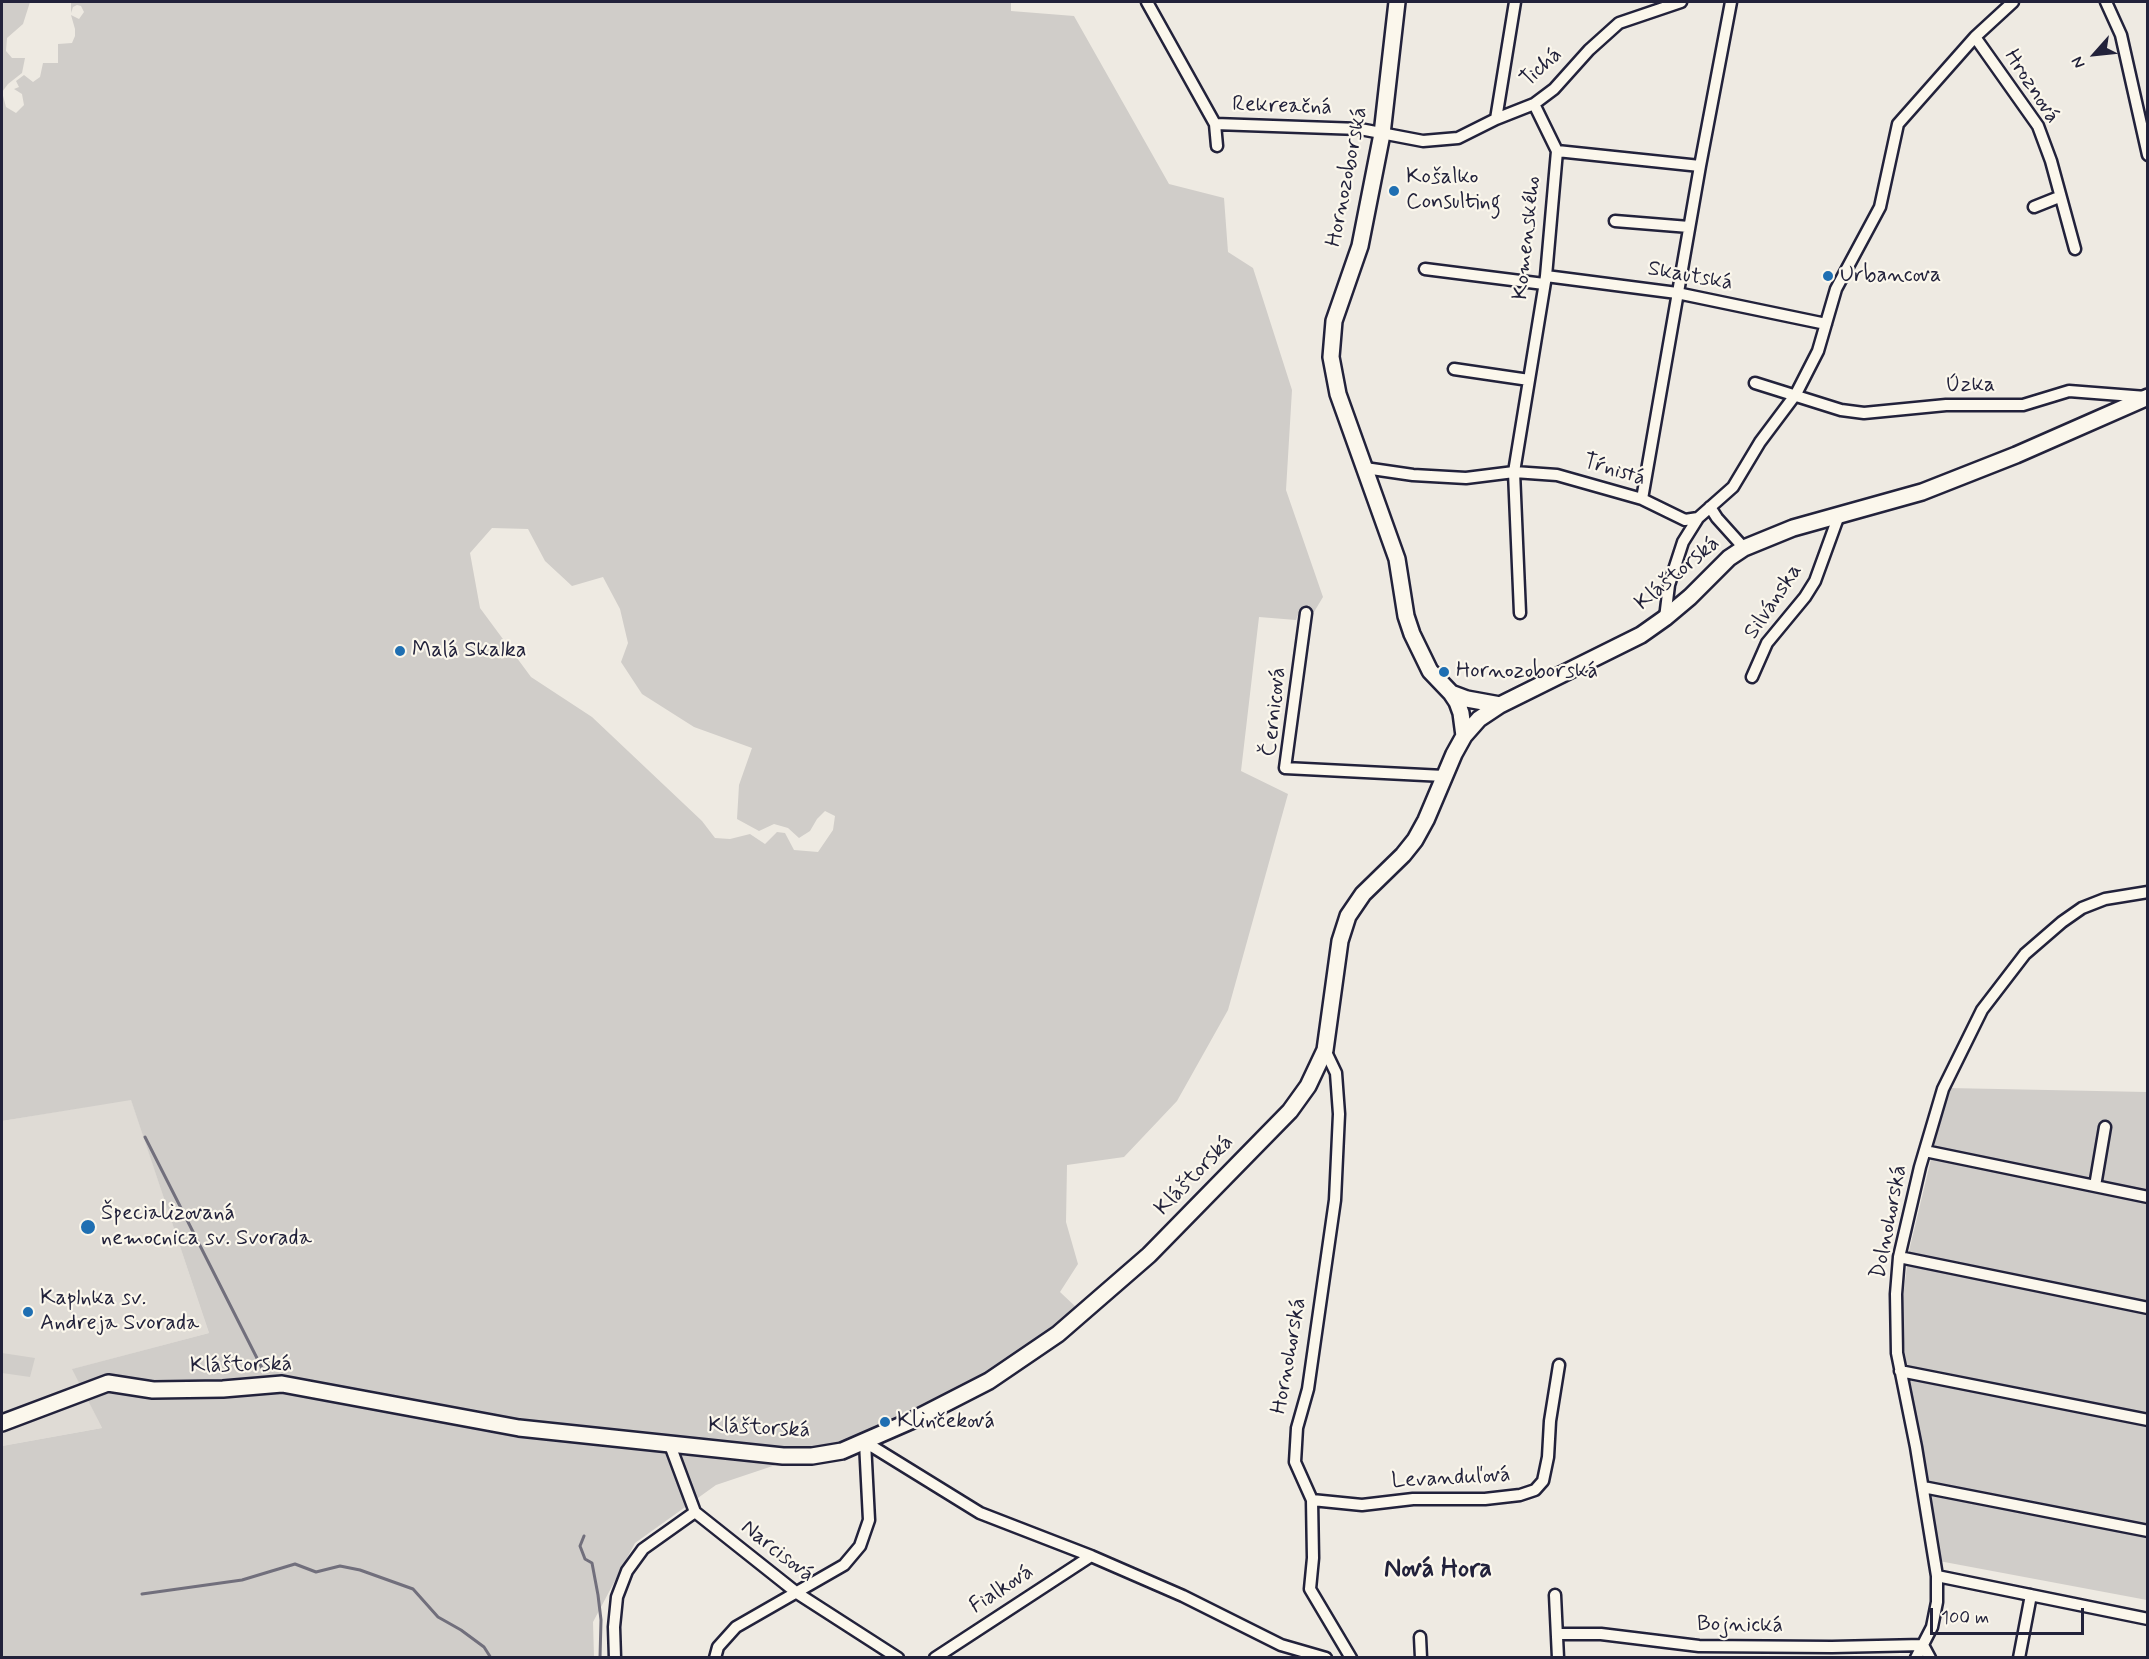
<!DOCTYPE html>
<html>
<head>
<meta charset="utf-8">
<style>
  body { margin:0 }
  #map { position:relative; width:2149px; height:1659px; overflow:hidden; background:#eeeae2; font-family:Mynerve,sans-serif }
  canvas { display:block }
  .frame { position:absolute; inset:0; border:3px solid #22223b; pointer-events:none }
  .north { position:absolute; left:2065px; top:24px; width:60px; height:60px; -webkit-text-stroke:4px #fbf7ec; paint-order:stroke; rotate:243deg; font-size:16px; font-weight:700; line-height:24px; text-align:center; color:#22223b }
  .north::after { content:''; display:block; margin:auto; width:21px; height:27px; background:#22223b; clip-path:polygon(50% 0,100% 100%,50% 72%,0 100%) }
  .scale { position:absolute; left:1930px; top:1608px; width:154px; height:27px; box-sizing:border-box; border:3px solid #22223b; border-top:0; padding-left:8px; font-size:18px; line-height:21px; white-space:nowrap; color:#22223b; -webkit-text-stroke:4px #fbf7ec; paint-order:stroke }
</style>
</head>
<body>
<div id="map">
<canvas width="2149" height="1659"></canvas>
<div class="frame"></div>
<div class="north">N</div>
<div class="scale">100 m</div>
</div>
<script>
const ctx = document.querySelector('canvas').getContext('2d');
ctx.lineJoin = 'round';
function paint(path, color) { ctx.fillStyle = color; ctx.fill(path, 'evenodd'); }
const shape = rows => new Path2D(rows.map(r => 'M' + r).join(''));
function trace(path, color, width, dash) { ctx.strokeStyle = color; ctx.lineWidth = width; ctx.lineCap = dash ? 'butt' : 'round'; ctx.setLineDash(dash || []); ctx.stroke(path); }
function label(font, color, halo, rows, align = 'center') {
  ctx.font = font + ' Mynerve,sans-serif'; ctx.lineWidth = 4.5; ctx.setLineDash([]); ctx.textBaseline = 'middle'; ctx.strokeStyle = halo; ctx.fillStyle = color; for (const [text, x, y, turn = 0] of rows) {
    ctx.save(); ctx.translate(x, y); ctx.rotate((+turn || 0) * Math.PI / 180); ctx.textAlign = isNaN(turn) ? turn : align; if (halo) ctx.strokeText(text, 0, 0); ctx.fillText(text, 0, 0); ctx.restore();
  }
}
const built = shape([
  [131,1099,209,1333,73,1369,102,1428,2,1446,2,1121]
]);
const green = shape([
  [2,2,30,2,23,24,7,38,6,51,12,58,25,58,22,73,8,84,2,92,6,107,16,113,24,105,22,94,14,89,19,87,16,81,24,75,33,82,40,77,43,63,58,63,58,44,72,43,75,36,75,29,71,15,79,19,84,12,81,6,77,5,73,7,71,13,71,2,1011,2,1011,11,1074,16,1169,184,1224,198,1228,252,1253,268,1292,390,1286,490,1323,597,1314,612,1300,610,1296,620,1259,617,1241,771,1288,794,1228,1010,1177,1101,1124,1157,1067,1165,1066,1222,1078,1264,1060,1292,1078,1309,1019,1357,907,1421,716,1485,635,1543,593,1622,594,1657,2,1657,2,1446,102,1428,72,1369,209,1333,131,1100,2,1121],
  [492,528,528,529,545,561,572,586,603,577,620,609,628,643,621,662,642,694,694,727,752,748,739,785,737,819,759,831,774,824,788,828,799,838,810,831,817,819,825,811,835,816,833,830,818,852,794,850,785,833,777,832,765,844,750,834,730,839,715,838,702,821,592,717,531,677,480,608,470,553],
  [1948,1088,2147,1092,2147,1600,1939,1561,1909,1394,1901,1312,1909,1251],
  [2,1353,35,1358,30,1377,2,1373]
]);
const stream = shape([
  [145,1137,264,1372],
  [584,1536,580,1546,585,1559,592,1563,598,1595,601,1620,600,1658],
  [142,1594,242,1580,295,1564,316,1572,340,1566,360,1570,413,1589,438,1617,461,1630,484,1647,491,1658]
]);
const street = shape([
  [1147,2,1215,124,1360,129,1423,141,1458,138,1496,119,1534,104,1554,89,1589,50,1619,23,1681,2],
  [2106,2,2121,35,2148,155],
  [1975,37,2038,126,2051,161,2075,249],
  [1496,119,1515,2],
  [1215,124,1217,146],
  [1557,151,1700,166],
  [2034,207,2059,197],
  [1615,221,1689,227],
  [1425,269,1544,284],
  [1546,276,1677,293,1826,324],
  [1454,369,1529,380],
  [1755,383,1841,410,1864,413,1946,405,2023,405,2069,391,2146,397],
  [1365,468,1413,475,1466,478,1514,472,1557,475,1642,499,1685,520,1698,518],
  [1642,499,1700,166,1731,2],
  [1710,507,1717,518,1744,548],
  [1306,613,1285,768,1444,776],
  [1520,613,1514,472,1546,276,1557,151,1534,104],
  [1665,618,1669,585,1683,542,1698,518,1733,487,1760,442,1796,394,1818,351,1836,289,1880,207,1898,124,1975,37,2013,2],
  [1752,677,1767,643,1805,597,1815,581,1839,515],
  [1325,1050,1336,1073,1339,1114,1335,1200,1308,1389,1297,1428,1295,1462,1312,1500,1313,1558,1310,1589,1351,1658],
  [1925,1151,2148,1197],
  [2095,1186,2105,1127],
  [1899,1257,2148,1308],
  [1900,1371,2148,1420],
  [865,1442,980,1513,1091,1556,1183,1596,1281,1645,1326,1658],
  [670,1445,695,1512,797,1593,898,1658],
  [1923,1487,2148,1531],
  [1312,1500,1362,1505,1413,1499,1485,1499,1520,1495,1535,1490,1543,1481,1548,1457,1550,1421,1559,1365],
  [1937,1576,2148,1619],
  [1555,1595,1558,1658],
  [1557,1634,1601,1634,1699,1646,1832,1647,1923,1645,1930,1658],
  [1420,1637,1421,1658],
  [615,1658,614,1627,617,1597,627,1571,643,1549,695,1512],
  [715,1658,718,1647,736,1627,844,1565,860,1546,869,1520,865,1442],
  [935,1658,1091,1556],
  [1916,1658,1932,1627,1937,1602,1937,1576,1916,1447,1897,1353,1896,1294,1899,1257,1920,1167,1943,1089,1982,1010,2025,954,2062,922,2082,908,2105,899,2148,892],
  [2019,1658,2031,1595]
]);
const secondary = shape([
  [1397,2,1382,134,1360,246,1334,321,1331,357,1338,394,1397,559,1406,616,1412,634,1430,671,1451,693,1457,702,1461,713,1464,736],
  [1451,693,1467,699,1500,705],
  [2,1423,108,1383,153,1390,223,1389,282,1384,519,1428,783,1456,812,1456,842,1451,913,1420,989,1381,1058,1334,1149,1255,1290,1111,1308,1086,1325,1050,1340,941,1348,916,1363,894,1403,855,1415,840,1426,820,1454,754,1464,736,1479,719,1500,705,1641,635,1665,618,1690,597,1729,558,1744,548,1793,528,1922,492,2016,455,2148,397]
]);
const markers = [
  [1394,191,6,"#1f6fb2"],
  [1828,276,6,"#1f6fb2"],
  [400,651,6,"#1f6fb2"],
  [1444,672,6,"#1f6fb2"],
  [88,1227,8,"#1f6fb2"],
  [28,1312,6,"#1f6fb2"],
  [885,1422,6,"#1f6fb2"]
];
const streetNames = [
  ["Tichá",1542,68,-42],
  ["Hroznová",2031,87,57],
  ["Rekreačná",1282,107,2],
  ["Hornozoborská",1348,177,-79],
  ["Komenského",1528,238,-84],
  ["Skautská",1690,277,10],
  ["Úzka",1970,386,-1],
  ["Tŕnistá",1614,471,17],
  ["Kláštorská",1678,574,-40],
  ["Silvánska",1774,602,-56],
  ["Černicová",1275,712,-84],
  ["Kláštorská",1195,1176,-46],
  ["Dolnohorská",1890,1222,-79],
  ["Hornohorská",1290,1356,-80],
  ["Kláštorská",241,1366,-1],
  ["Kláštorská",759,1429,3],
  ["Levanduľová",1451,1479,-3],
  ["Narcisová",777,1552,38],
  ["Fialková",1002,1590,-33],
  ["Bojnická",1740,1626,1]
];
const poiNames = [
  ["Košalko",1406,178],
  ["Consulting",1406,203],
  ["Urbancova",1840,276],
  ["Malá Skalka",412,651],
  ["Hornozoborská",1456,672],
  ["Špecializovaná",101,1214],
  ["nemocnica sv. Svorada",101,1239],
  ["Kaplnka sv.",40,1299],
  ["Andreja Svorada",40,1324],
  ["Klinčeková",897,1422]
];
const quarterNames = [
  ["Nová Hora",1438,1571]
];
paint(built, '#dfdbd5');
paint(green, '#d0cdc9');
trace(stream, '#716f7c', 3);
trace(street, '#22223b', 15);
trace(secondary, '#22223b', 20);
trace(street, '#fbf7ec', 10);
trace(secondary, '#fbf7ec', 15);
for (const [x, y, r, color] of markers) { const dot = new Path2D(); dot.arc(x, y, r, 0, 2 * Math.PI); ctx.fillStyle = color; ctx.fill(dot); trace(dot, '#fbf7ec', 2); }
label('22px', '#22223b', '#fbf7ec', streetNames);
label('22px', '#22223b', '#fbf7ec', poiNames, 'left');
label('bold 26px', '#22223b', '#fbf7ec', quarterNames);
</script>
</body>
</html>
